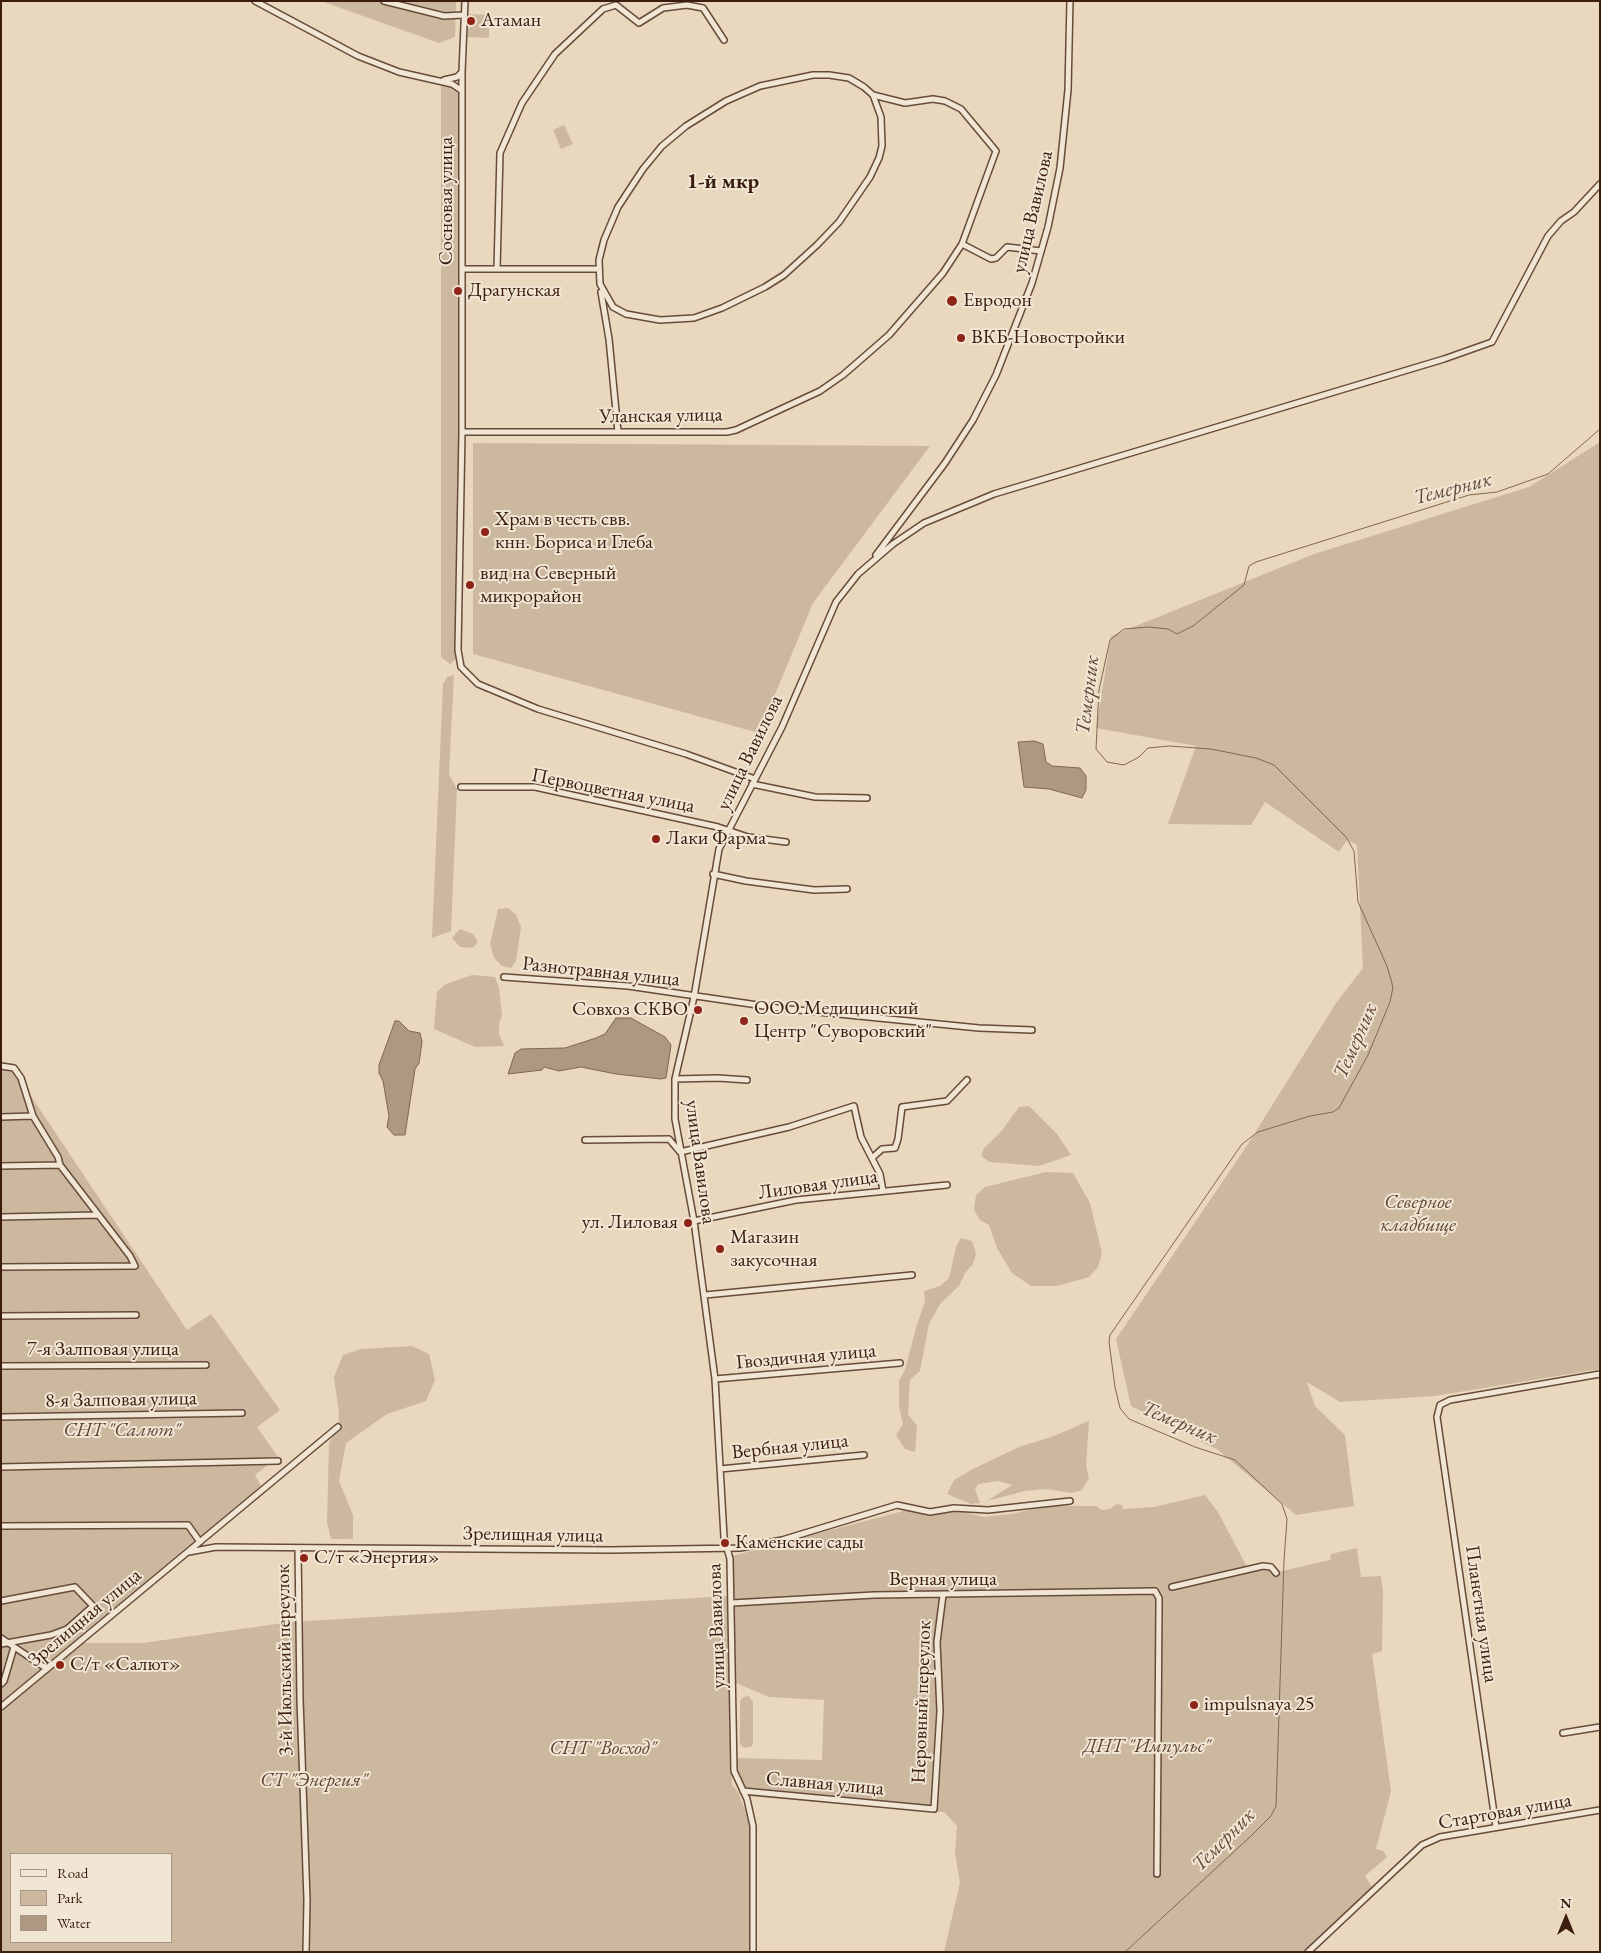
<!DOCTYPE html>
<html>
<head>
<meta charset="utf-8">
<style>
  body { margin:0 }
  #map { position:relative; width:1601px; height:1953px; overflow:hidden; background:#e9d8bd; font-family:"EB Garamond",serif }
  canvas { display:block }
  .frame { position:absolute; inset:0; border:2px solid #3c1c0f; pointer-events:none }
  .legend { position:absolute; left:10px; top:1853px; width:162px; height:90px; box-sizing:border-box; background:#f1e6d4; border:1px solid #a99585; margin:0; padding:6px 9px; list-style:none; font-size:15px; color:#3c1c0f }
  .legend li { display:flex; align-items:center; gap:10px; height:25px }
  .legend b { width:25px; border:1px solid #a99585 }
  .north { position:absolute; left:1541px; top:1893px; width:50px; height:50px; -webkit-text-stroke:4px #f1e6d4; paint-order:stroke; rotate:0deg; font-size:14px; font-weight:700; line-height:20px; text-align:center; color:#3c1c0f }
  .north::after { content:''; display:block; margin:auto; width:18px; height:22px; background:#3c1c0f; clip-path:polygon(50% 0,100% 100%,50% 72%,0 100%) }
</style>
</head>
<body>
<div id="map">
<canvas width="1601" height="1953"></canvas>
<div class="frame"></div>
<ul class="legend">
<li><b style="height:6px;background:#f1e6d4"></b>Road</li>
<li><b style="height:14px;background:#ccb89f"></b>Park</li>
<li><b style="height:14px;background:#ae9882"></b>Water</li>
</ul>
<div class="north">N</div>
</div>
<script>
const ctx = document.querySelector('canvas').getContext('2d');
ctx.lineJoin = 'round';
function paint(path, color) { ctx.fillStyle = color; ctx.fill(path, 'evenodd'); }
const shape = rows => new Path2D(rows.map(r => 'M' + r).join(''));
function trace(path, color, width, dash) { ctx.strokeStyle = color; ctx.lineWidth = width; ctx.lineCap = dash ? 'butt' : 'round'; ctx.setLineDash(dash || []); ctx.stroke(path); }
function label(font, color, halo, rows, align = 'center') {
  ctx.font = font + ' "EB Garamond",serif'; ctx.lineWidth = 4; ctx.setLineDash([]); ctx.textBaseline = 'middle'; ctx.strokeStyle = halo; ctx.fillStyle = color; for (const [text, x, y, turn = 0] of rows) {
    ctx.save(); ctx.translate(x, y); ctx.rotate((+turn || 0) * Math.PI / 180); ctx.textAlign = isNaN(turn) ? turn : align; if (halo) ctx.strokeText(text, 0, 0); ctx.fillText(text, 0, 0); ctx.restore();
  }
}
const green = shape([
  [321,1,456,1,455,37,439,43],
  [469,14,489,15,489,38,467,37,466,30,473,25,473,18],
  [441,86,458,88,458,657,450,664,441,657],
  [564,125,573,144,561,149,553,130],
  [1600,442,1600,1369,1435,1396,1340,1402,1307,1382,1315,1406,1345,1435,1354,1506,1296,1515,1218,1450,1131,1406,1116,1339,1248,1144,1336,1003,1363,968,1357,845,1347,840,1339,852,1265,802,1251,825,1168,824,1196,746,1096,728,1111,636,1314,554,1529,487],
  [473,443,930,446,813,603,759,733,473,654],
  [454,675,449,774,457,789,451,931,432,938,443,684,447,677],
  [508,908,516,915,521,927,516,961,511,968,502,966,494,958,490,944,498,909],
  [460,929,473,934,478,942,473,948,460,947,452,938],
  [472,975,495,977,499,988,502,1016,499,1024,499,1034,504,1046,475,1047,434,1029,437,992,446,984],
  [1,1068,13,1069,187,1330,211,1314,280,1410,257,1427,278,1457,255,1475,261,1486,1,1704],
  [1029,1106,1057,1134,1071,1155,1039,1166,990,1162,981,1156,984,1148,1000,1133,1019,1107],
  [1046,1172,1073,1173,1090,1203,1102,1253,1098,1267,1089,1277,1057,1286,1031,1286,1012,1273,997,1248,989,1225,980,1220,974,1210,976,1195,985,1187],
  [961,1238,972,1241,976,1254,973,1264,965,1273,959,1286,940,1304,929,1324,920,1371,910,1380,908,1414,917,1426,915,1452,905,1449,896,1435,903,1424,899,1407,899,1381,905,1370,917,1324,925,1302,924,1291,940,1286,949,1278,956,1247],
  [412,1346,429,1354,435,1380,426,1401,387,1414,346,1443,339,1481,353,1515,353,1539,331,1539,327,1522,329,1443,338,1427,339,1413,334,1377,343,1355,361,1349],
  [1089,1421,1086,1466,1089,1478,1082,1490,1071,1493,1046,1489,1025,1491,987,1501,1012,1485,998,1481,978,1484,975,1489,980,1503,971,1504,947,1494,954,1480,973,1469,1019,1447,1054,1436],
  [1205,1495,1218,1512,1249,1571,1271,1568,1278,1572,1330,1560,1331,1554,1357,1548,1361,1577,1381,1576,1383,1592,1382,1651,1372,1654,1391,1791,1376,1849,1383,1851,1387,1857,1365,1876,1372,1887,1302,1952,944,1952,960,1883,955,1853,957,1826,944,1812,745,1796,736,1782,736,1758,822,1760,824,1700,769,1697,736,1683,732,1603,732,1556,907,1510,923,1514,960,1511,983,1517,1012,1514,1047,1506,1096,1506,1102,1510,1110,1509,1117,1504,1122,1505,1123,1509,1154,1507],
  [727,1596,732,1785,738,1792,749,1820,752,1952,1,1952,1,1709,84,1643,143,1643,290,1622],
  [11,1854,171,1854,171,1942,11,1942],
  [749,1696,753,1702,753,1744,751,1747,744,1748,740,1744,740,1701,743,1697]
]);
const water = shape([
  [1034,741,1043,744,1046,762,1052,766,1080,768,1086,776,1086,790,1082,798,1049,789,1024,787,1018,742,1034,741],
  [616,1018,631,1018,665,1037,671,1045,666,1078,661,1079,616,1074,581,1067,559,1071,544,1067,542,1070,508,1074,515,1053,521,1049,565,1048,596,1038,605,1034,616,1018],
  [395,1021,399,1021,409,1031,420,1033,422,1042,419,1063,415,1069,405,1135,394,1135,387,1127,389,1116,383,1081,379,1073,379,1065,395,1021]
]);
const stream = shape([
  [1125,1952,1251,1836,1271,1816,1276,1806,1284,1561,1287,1519,1282,1504,1235,1460,1195,1447,1129,1419,1120,1408,1115,1387,1109,1342,1110,1335,1242,1144,1258,1132,1310,1116,1333,1112,1339,1108,1368,1055,1390,1002,1393,987,1387,966,1358,902,1354,851,1346,837,1274,765,1256,758,1211,749,1169,746,1148,748,1139,757,1124,765,1107,762,1096,749,1099,690,1110,640,1124,629,1148,627,1168,629,1177,634,1193,626,1244,585,1249,566,1256,562,1469,495,1497,492,1548,474,1600,429]
]);
const minor = shape([
  [255,1,358,56,399,72,452,84,461,90],
  [384,1,444,16,463,15],
  [465,1,462,72,462,432,458,650,461,667,478,684,538,709,686,754,755,779],
  [813,75,829,75,849,78,864,87,873,95,881,117,882,146,879,158,870,177,839,222,817,245,784,275,765,287,722,308,694,318,660,320,626,314,613,307,600,284,599,260,604,240,618,207,643,169,662,146,686,126,726,101,760,86,813,75],
  [444,80,457,77,462,72],
  [962,244,991,259,996,258,1007,247,1041,251],
  [462,269,599,269],
  [497,269,500,153,522,103,555,54,603,9,616,5,639,23,663,8,687,5,703,8,724,40],
  [601,292,609,339,618,432],
  [462,432,727,432,736,430,820,391,843,375,889,335,943,273,962,244,996,151,961,109,945,101,933,99,905,103,873,95],
  [876,555,945,463,973,420,996,375,1032,283,1048,227,1060,168,1068,90,1070,1],
  [752,784,815,797,867,798],
  [461,787,535,787,718,827,748,837,786,842],
  [713,874,746,881,814,890,847,889],
  [504,977,628,986,778,1008,979,1028,1032,1030],
  [1,1066,14,1068,21,1078,33,1116,58,1157,60,1165,130,1256,135,1266,1,1267],
  [675,1079,718,1078,747,1080],
  [1,1117,33,1116],
  [585,1140,669,1139,680,1152,789,1127,854,1106,861,1137,880,1174,883,1191],
  [872,1158,882,1149,895,1148,898,1139,902,1107,947,1101,967,1080],
  [1,1166,60,1165],
  [1,1217,98,1215],
  [694,1221,796,1200,947,1185],
  [705,1295,912,1275],
  [1,1316,136,1315],
  [1,1366,206,1365],
  [715,1379,900,1363],
  [1,1417,242,1413],
  [1,1467,278,1461],
  [720,1469,864,1455],
  [1,1526,188,1525,200,1542],
  [298,1548,300,1699,307,1900,306,1952],
  [189,1552,216,1547,611,1550,740,1548,782,1540,897,1505,930,1512,954,1508,988,1510,1070,1501],
  [1172,1587,1263,1566,1271,1567,1276,1573],
  [1,1601,75,1587,93,1606,67,1629,51,1635,1,1644],
  [732,1603,874,1595,1155,1591,1159,1598,1159,1605,1157,1874],
  [1,1638,47,1669],
  [1,1684,4,1681,14,1647],
  [1,1707,338,1427],
  [1563,1733,1600,1727],
  [743,1791,934,1809,940,1711,937,1642,943,1595],
  [1496,1827,1437,1417,1440,1405,1450,1400,1600,1374],
  [753,1952,753,1826,747,1799,734,1771,730,1559,724,1537,715,1379,694,1221,675,1119,675,1079,694,997,719,849,782,727,836,602,858,574,893,544,924,523,994,494,1444,359,1492,342,1548,236,1561,221,1574,212,1600,184],
  [1308,1952,1422,1845,1440,1837,1600,1810]
]);
const markers = [
  [471,21,5,"#8f2418"],
  [458,291,5,"#8f2418"],
  [952,301,6,"#8f2418"],
  [961,338,5,"#8f2418"],
  [485,532,5,"#8f2418"],
  [470,585,5,"#8f2418"],
  [656,839,5,"#8f2418"],
  [698,1010,5,"#8f2418"],
  [744,1021,5,"#8f2418"],
  [688,1223,5,"#8f2418"],
  [720,1249,5,"#8f2418"],
  [725,1543,5,"#8f2418"],
  [304,1558,5,"#8f2418"],
  [60,1665,5,"#8f2418"],
  [1194,1705,5,"#8f2418"]
];
const poiNames = [
  ["Атаман",481,21],
  ["Драгунская",468,291],
  ["Евродон",963,301],
  ["ВКБ-Новостройки",971,338],
  ["Храм в честь свв.",495,520],
  ["кнн. Бориса и Глеба",495,543],
  ["вид на Северный",480,574],
  ["микрорайон",480,597],
  ["Лаки Фарма",666,839],
  ["ООО Медицинский",754,1009],
  ["Центр \"Суворовский\"",754,1032],
  ["Совхоз СКВО",688,1010,"right"],
  ["ул. Лиловая",678,1223,"right"],
  ["Магазин",730,1238],
  ["закусочная",730,1261],
  ["Каменские сады",735,1543],
  ["С/т «Энергия»",314,1558],
  ["С/т «Салют»",70,1665],
  ["impulsnaya 25",1204,1705]
];
const streetNames = [
  ["Сосновая улица",447,201,-90],
  ["улица Вавилова",1033,212,-77],
  ["Уланская улица",661,416,-1],
  ["улица Вавилова",750,753,-64],
  ["Первоцветная улица",613,791,11],
  ["Разнотравная улица",601,972,6],
  ["улица Вавилова",700,1162,82],
  ["Лиловая улица",818,1185,-8],
  ["7-я Залповая улица",103,1350],
  ["Гвоздичная улица",806,1357,-5],
  ["8-я Залповая улица",121,1400,-1],
  ["Вербная улица",790,1447,-6],
  ["Зрелищная улица",533,1535,1],
  ["Верная улица",943,1580],
  ["Планетная улица",1481,1614,82],
  ["Зрелищная улица",85,1618,-40],
  ["улица Вавилова",717,1626,-92],
  ["3-й Июльский переулок",285,1660,-91],
  ["Неровный переулок",922,1702,-88],
  ["Славная улица",825,1784,5],
  ["Стартовая улица",1505,1812,-10]
];
const parkNames = [
  ["Северное",1418,1203],
  ["кладбище",1418,1226],
  ["СНТ \"Салют\"",122,1431],
  ["ДНТ \"Импульс\"",1147,1747],
  ["СНТ \"Восход\"",603,1749],
  ["СТ \"Энергия\"",314,1781]
];
const neighbourhoodNames = [
  ["1-й мкр",723,182]
];
const waterNames = [
  ["Темерник",1453,489,-14],
  ["Темерник",1088,695,-83],
  ["Темерник",1356,1041,-66],
  ["Темерник",1179,1423,23],
  ["Темерник",1224,1840,-45]
];
paint(green, '#ccb89f');
paint(water, '#ae9882');
trace(water, '#806654', 1);
trace(stream, '#806654', 1);
trace(minor, '#674b3a', 8);
trace(minor, '#f1e6d4', 5);
for (const [x, y, r, color] of markers) { const dot = new Path2D(); dot.arc(x, y, r, 0, 2 * Math.PI); ctx.fillStyle = color; ctx.fill(dot); trace(dot, '#f1e6d4', 2); }
label('20px', '#3c1c0f', '#f1e6d4', poiNames, 'left');
label('20px', '#3c1c0f', '#f1e6d4', streetNames);
label('italic 20px', '#604333', '#f1e6d4', parkNames);
label('bold 21px', '#3c1c0f', '#f1e6d4', neighbourhoodNames);
label('italic 21px', '#644737', '#f1e6d4', waterNames);
</script>
</body>
</html>
